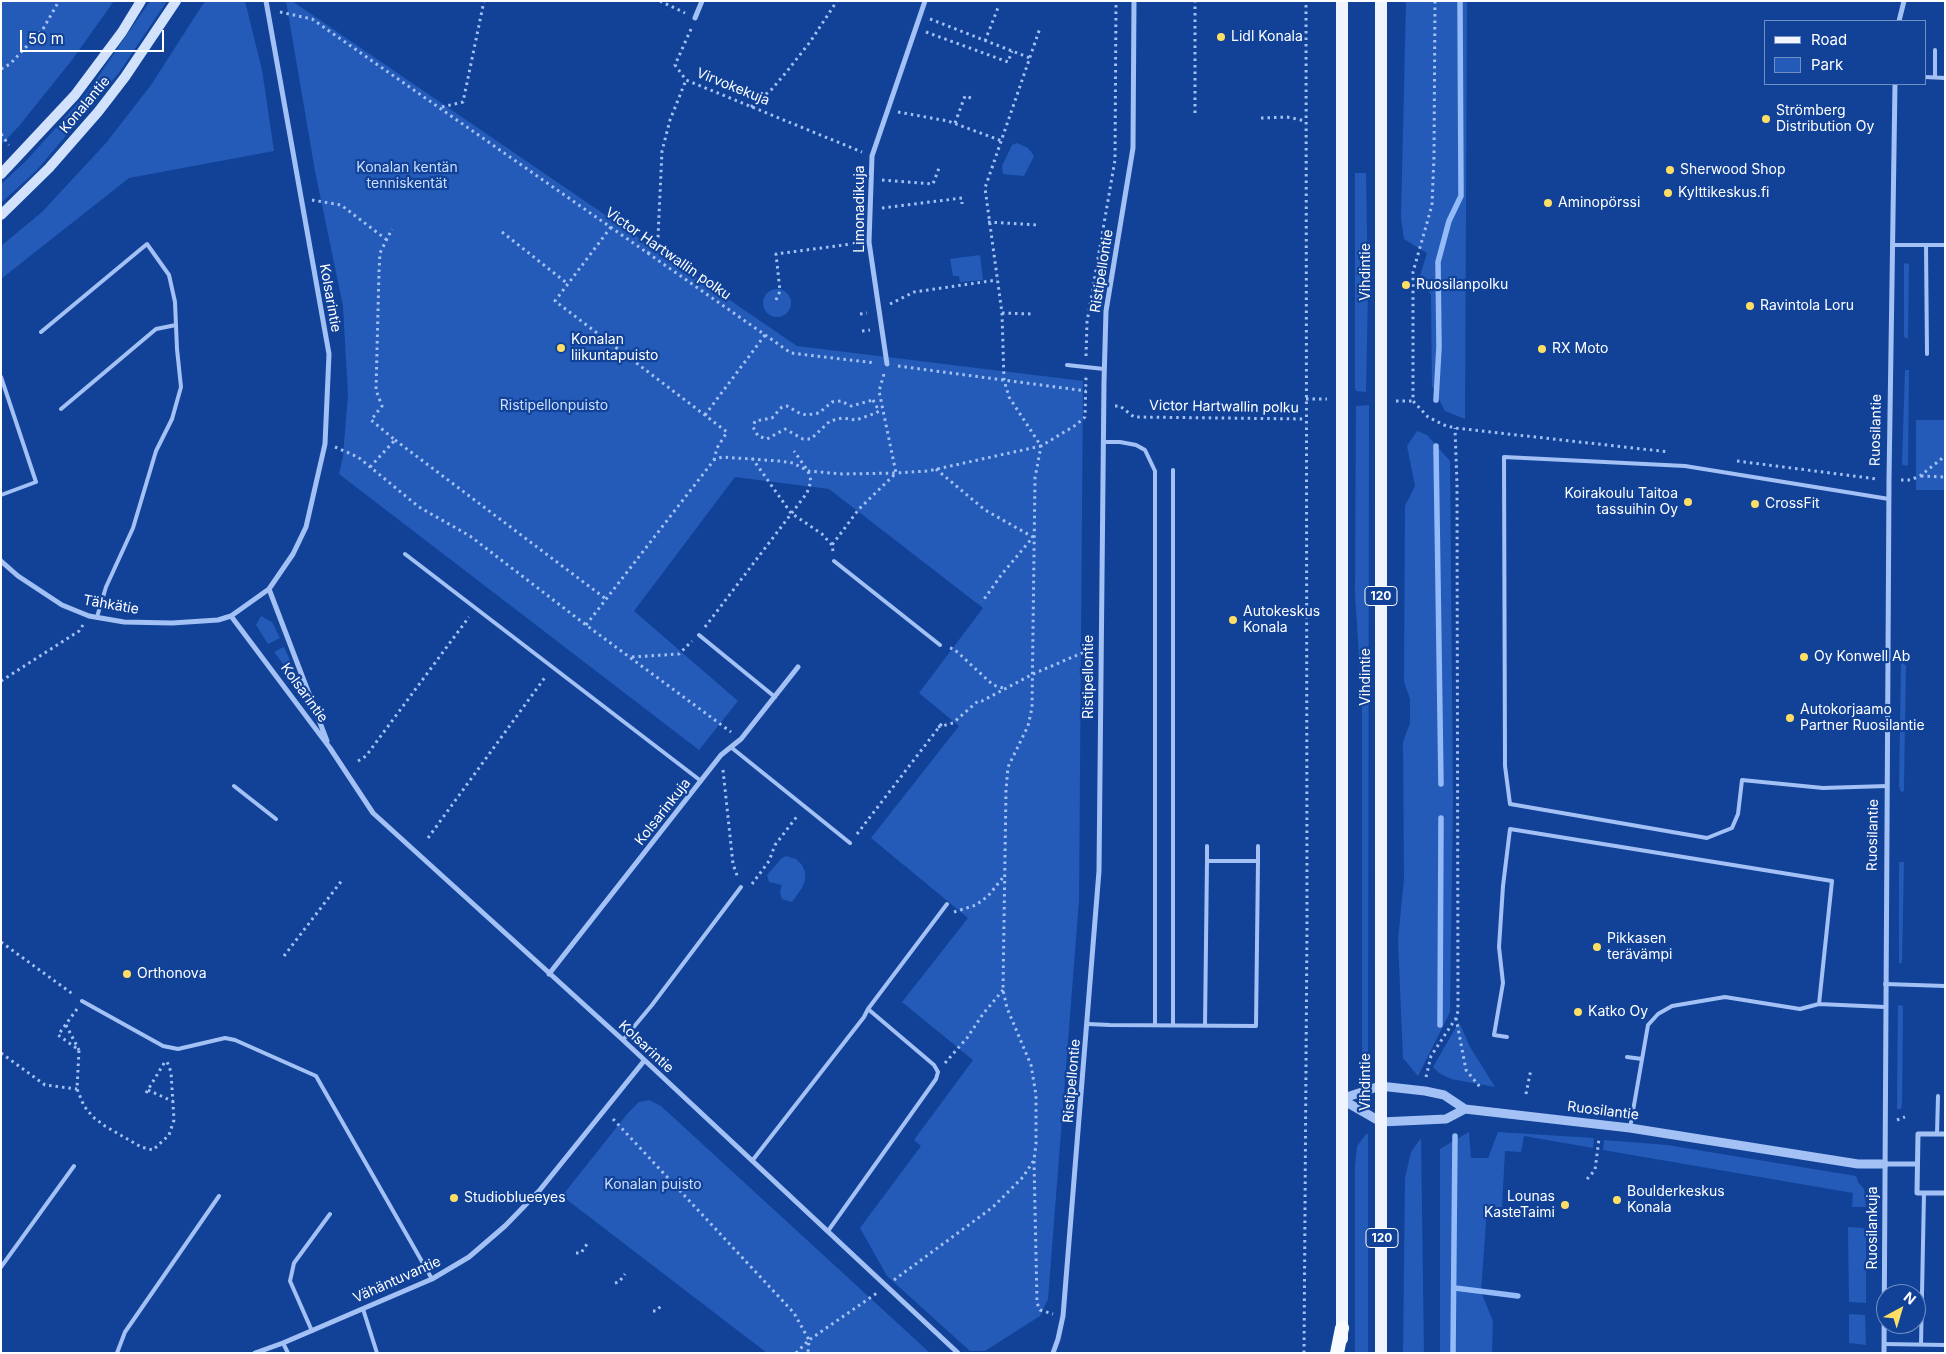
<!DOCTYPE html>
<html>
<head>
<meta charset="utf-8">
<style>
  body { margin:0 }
  #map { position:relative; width:1946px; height:1354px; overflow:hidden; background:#114298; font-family:Inter,sans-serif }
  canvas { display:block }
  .frame { position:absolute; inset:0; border:2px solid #fff; pointer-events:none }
  .legend { position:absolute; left:1764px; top:20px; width:162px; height:65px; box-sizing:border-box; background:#114298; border:1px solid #708ec1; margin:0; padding:6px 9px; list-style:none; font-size:15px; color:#fff }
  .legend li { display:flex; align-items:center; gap:10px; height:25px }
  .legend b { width:25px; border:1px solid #708ec1 }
  .north { position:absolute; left:1876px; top:1284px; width:50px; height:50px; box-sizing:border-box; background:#114298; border:1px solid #708ec1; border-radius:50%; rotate:39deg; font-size:14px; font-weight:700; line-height:20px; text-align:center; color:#fff }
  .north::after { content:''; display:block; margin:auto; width:18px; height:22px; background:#ffde65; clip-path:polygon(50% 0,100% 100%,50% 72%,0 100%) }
  .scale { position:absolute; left:20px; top:30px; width:144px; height:22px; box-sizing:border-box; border:2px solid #fff; border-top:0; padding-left:6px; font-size:15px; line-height:18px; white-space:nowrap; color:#fff; -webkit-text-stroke:4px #114298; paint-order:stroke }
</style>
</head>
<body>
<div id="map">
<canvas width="1946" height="1354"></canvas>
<div class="frame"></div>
<ul class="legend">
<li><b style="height:6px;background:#eff4ff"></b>Road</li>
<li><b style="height:14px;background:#245bb8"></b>Park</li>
</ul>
<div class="north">N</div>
<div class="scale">50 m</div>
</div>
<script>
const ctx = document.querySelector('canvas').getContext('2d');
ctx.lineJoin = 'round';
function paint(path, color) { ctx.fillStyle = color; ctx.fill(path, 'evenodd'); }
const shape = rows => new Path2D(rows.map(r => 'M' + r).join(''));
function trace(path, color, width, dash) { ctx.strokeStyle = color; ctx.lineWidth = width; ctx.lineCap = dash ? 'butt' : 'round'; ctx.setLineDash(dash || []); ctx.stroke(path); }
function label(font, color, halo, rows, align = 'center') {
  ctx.font = font + ' Inter,sans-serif'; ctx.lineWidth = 4.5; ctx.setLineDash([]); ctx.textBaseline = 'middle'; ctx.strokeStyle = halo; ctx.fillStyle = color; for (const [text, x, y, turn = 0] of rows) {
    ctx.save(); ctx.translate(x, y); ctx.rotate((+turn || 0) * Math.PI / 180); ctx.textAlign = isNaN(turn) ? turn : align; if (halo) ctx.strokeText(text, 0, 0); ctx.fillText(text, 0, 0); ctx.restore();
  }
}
const green = shape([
  [1,1,114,1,72,60,19,126,1,145],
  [150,1,167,1,118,74,37,170,1,203,1,184,26,161,87,93],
  [205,1,245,1,262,70,274,151,129,178,1,279,1,246,42,212,106,143,151,85],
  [286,1,292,1,797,346,1083,381,1079,900,1048,1299,1040,1316,985,1351,970,1351,887,1276,860,1228,921,1146,914,1140,973,1060,902,1002,968,918,871,838,959,726,919,693,983,608,829,489,735,477,634,611,738,701,699,750,339,474,343,456,348,395,343,306,315,171],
  [1406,1,1467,1,1465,419,1445,411,1432,386,1431,295,1420,276,1427,253,1404,239,1401,218],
  [1017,143,1028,148,1034,156,1024,176,1003,174,1002,166,1012,145],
  [1355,173,1366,173,1368,292,1366,392,1356,391,1355,387],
  [980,255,983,280,960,282,959,276,953,276,950,259],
  [1904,263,1909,264,1908,339,1904,337],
  '763 303a14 14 0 1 1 28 0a14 14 0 1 1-28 0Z',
  [1905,370,1909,370,1908,465,1905,466,1902,464],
  [1369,405,1368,1065,1365,1067,1362,1062,1362,703,1355,594,1356,406],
  [1916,420,1945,420,1945,490,1916,490],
  [1417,431,1427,435,1450,461,1453,799,1450,1012,1418,1076,1403,1058,1398,940,1404,879,1403,742,1410,723,1410,699,1404,682,1405,506,1415,486,1407,446],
  [261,616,272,622,280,638,268,644,256,625],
  [284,647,302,687,302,689,274,652],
  [1903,663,1906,666,1904,783,1904,791,1901,792,1899,786,1901,664],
  [786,856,796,859,802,865,805,872,805,880,802,888,792,902,782,899,780,892,782,885,769,882,767,875,781,859],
  [1899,862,1904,862,1902,963,1899,963],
  [1898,1005,1903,1006,1902,1104,1901,1109,1897,1109],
  [1459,1022,1470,1047,1495,1087,1451,1079,1439,1073,1433,1067],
  [649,1100,661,1106,930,1353,767,1353,562,1196,628,1113,639,1102],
  [1469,1132,1471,1158,1488,1158,1498,1132,1594,1138,1593,1148,1524,1136,1521,1152,1505,1151,1502,1207,1487,1208,1481,1292,1493,1321,1492,1353,1440,1353,1440,1149],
  [1367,1133,1368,1135,1368,1353,1355,1353,1355,1166,1357,1146],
  [1421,1138,1424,1353,1403,1353,1405,1178,1411,1152],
  [1604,1140,1667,1145,1856,1176,1858,1182,1864,1189,1866,1207,1852,1207,1853,1193,1603,1150],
  [1848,1227,1863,1228,1866,1231,1866,1303,1849,1302],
  [1849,1314,1865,1315,1866,1345,1849,1343]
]);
const stream = shape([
  [1436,400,1439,347,1438,262,1449,221,1461,196,1460,1],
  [1436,446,1441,784],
  [1440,1025,1441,818],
  [1455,1288,1518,1296],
  [1453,1353,1455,1136]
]);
const path = shape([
  [660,1,685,13],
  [1435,1,1434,156,1432,205,1413,272,1413,401,1428,417,1444,425,1455,428,1669,452],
  [280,12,312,19,791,353,875,363],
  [930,19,1030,58],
  [691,29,675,65,686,80,862,152],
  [926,32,1008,62,1012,51],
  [985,41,999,5],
  [1,69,10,64,43,29,59,1],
  [442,107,463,102,484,1],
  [751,107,772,89,788,70,810,42,837,1],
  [898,112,948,121,1002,141],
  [1195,113,1195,1],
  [1261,118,1287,117,1306,121],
  [955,123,965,96,974,99],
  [1,134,9,145],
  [882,180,933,184,939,168],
  [312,200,341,205,387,240],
  [882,208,962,198,962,204],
  [988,222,1038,225],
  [611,227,555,301,727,432,717,448,714,460],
  [502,232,568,284],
  [648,254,658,237,662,151,670,120,686,80],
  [776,300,780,291,776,254,859,243],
  [890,304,914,292,997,280],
  [1002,313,1032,314],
  [860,314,867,313],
  [862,331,870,330],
  [1086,356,1087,322,1115,160,1116,1],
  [898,366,1086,391],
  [1306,399,1327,399],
  [873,400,879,411,876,413,856,420,842,418,830,421,811,439,803,439,785,429,767,439,758,436,753,427,755,421,772,418,782,407,787,406,801,414,807,415,819,413,832,402,841,401,851,406,873,400],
  [1396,401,1413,401],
  [1115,406,1120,406,1134,417,1306,419],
  [705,415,765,335],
  [395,440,606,599],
  [335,447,358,457,419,507,470,536,586,625,731,732],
  [752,458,791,513,822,534,832,545],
  [1737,461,1877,479],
  [370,467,395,440,371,420,382,406,376,390,379,271,380,253,392,229],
  [936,469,985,510,1033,537,1002,574,982,602],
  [1921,476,1945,477],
  [1901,480,1910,480,1920,476,1945,456],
  [833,551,832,545,859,509,896,473,879,391,884,374],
  [586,625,714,460,722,457,779,461,793,463,808,471,842,474,896,473,928,471,1041,446,1009,397,1004,380,1002,313,985,188,1040,28],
  [705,627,807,493,811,481,808,471,794,451],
  [950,648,954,649,993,685,1006,689],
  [632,657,679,654,692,641],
  [1,681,79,631,83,625],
  [938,727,953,723,978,701,982,701,1033,674,1089,650],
  [358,761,366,756,469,617],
  [723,770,733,864,738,878],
  [857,834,943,722],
  [428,838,546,676],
  [752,884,769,861,775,845,798,815],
  [954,912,976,905,988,896,1005,875],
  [1,942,74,995],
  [284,956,343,879],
  [77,1009,58,1035,79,1050,77,1089,84,1106,93,1117,105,1126,141,1147,153,1150,169,1135,174,1120,171,1072,166,1059],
  [1456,1018,1466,1070,1480,1087],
  [66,1025,79,1050],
  [1,1053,45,1085,77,1089],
  [945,1063,967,1038,983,1014,1003,990],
  [1426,1077,1431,1056,1456,1018,1458,1011,1457,484,1455,428],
  [148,1090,174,1102],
  [146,1093,166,1060],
  [1526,1094,1531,1069],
  [613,1119,794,1313,809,1340,808,1353],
  [1897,1120,1905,1117],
  [1034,1161,1037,1303,1040,1310,1053,1314],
  [1587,1179,1595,1170,1599,1139],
  [576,1253,581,1253,587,1244],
  [894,1280,993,1207,1023,1177,1034,1160,1036,1144,1036,1095,1031,1065,1007,1008,1003,990,1006,790,1008,767,1028,726,1032,708,1035,478,1041,446,1076,425,1085,417,1086,377],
  [615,1283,619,1282,625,1274],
  [653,1311,656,1311,662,1305],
  [796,1353,809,1340,877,1293],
  [1304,1353,1307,922,1306,1]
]);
const service = shape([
  [1925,77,1945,78],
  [1935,77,1935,50],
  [1892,245,1945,245],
  [1926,245,1927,354],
  [41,332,147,244,169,275,175,302,177,349,181,387,172,419,156,451,133,528,106,587,97,617],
  [1067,365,1104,369],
  [1,377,36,482,1,495],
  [61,409,156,329,176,325],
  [1103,442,1120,442,1136,445,1145,450,1155,471,1155,1025],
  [405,554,701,781],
  [834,561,940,645],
  [699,635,775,697],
  [732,748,850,843],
  [234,786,276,819],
  [1887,786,1823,788,1742,780,1738,814,1732,828,1707,838,1510,804,1505,766,1504,457,1685,466,1889,499],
  [1207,846,1207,861],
  [1258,861,1258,846],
  [1885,984,1945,986],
  [82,1001,163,1046,178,1049,225,1038,235,1040,316,1076,432,1279],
  [1088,1024,1110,1025,1256,1026,1258,861,1207,861,1205,1026],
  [1173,1025,1173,470],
  [1507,1037,1494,1035,1503,983,1499,947,1503,886,1510,829,1832,881,1819,1004],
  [623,1040,652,1005,741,887],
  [1627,1057,1642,1059],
  [1630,1128,1648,1025,1658,1014,1672,1006,1725,997,1800,1009,1819,1004,1885,1007],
  [1937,1134,1938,1096],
  [752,1161,864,1017,868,1009,947,904],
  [828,1231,936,1079,938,1072,934,1065,868,1009],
  [1,1267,74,1166],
  [363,1309,377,1353],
  [312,1331,290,1281,294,1263,330,1214],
  [283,1343,288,1353],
  [1884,1344,1945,1345],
  [1921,1344,1924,1193],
  [117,1353,125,1332,219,1196]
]);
const minor = shape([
  [695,18,702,1],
  [1899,21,1904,1],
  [887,364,869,242,872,156,925,1],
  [1,561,18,576,62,605,89,616,124,622,172,623,218,620,231,616,269,589,293,554,306,527,325,444,329,354,266,1],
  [269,589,327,741],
  [231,616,330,748,373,813,623,1040,958,1353],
  [549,974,721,755,741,739,798,667],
  [1945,1134,1918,1134,1917,1193,1945,1193],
  [1884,1164,1917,1164],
  [255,1353,283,1343,432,1279,469,1257,505,1226,539,1191,644,1061],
  [1053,1353,1058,1339,1063,1316,1099,871,1104,382,1106,311,1133,148,1134,1],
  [1884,1353,1889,480,1895,84]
]);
const tertiary = shape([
  [1341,1099,1380,1086,1425,1091,1444,1095,1465,1109,1630,1128,1858,1164,1884,1164],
  [1341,1099,1381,1122,1446,1119,1465,1109]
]);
const secondary = shape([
  [1,174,75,95,122,32,141,1],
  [1,215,49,168,98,112,125,77,176,1]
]);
const primary = shape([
  [1342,1,1342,1339],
  [1381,1,1381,1353]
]);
const trunk = shape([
  [1337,1353,1342,1328]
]);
const markers = [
  [1221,37,5,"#ffde65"],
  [1766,119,5,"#ffde65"],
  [1670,170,5,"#ffde65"],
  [1668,193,5,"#ffde65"],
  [1548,203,5,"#ffde65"],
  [1406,285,5,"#ffde65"],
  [1750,306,5,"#ffde65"],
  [561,348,5,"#ffde65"],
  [1542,349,5,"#ffde65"],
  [1688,502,5,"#ffde65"],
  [1755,504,5,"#ffde65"],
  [1233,620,5,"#ffde65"],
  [1804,657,5,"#ffde65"],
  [1790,718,5,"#ffde65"],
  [1597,947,5,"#ffde65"],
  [127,974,5,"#ffde65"],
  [1578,1012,5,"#ffde65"],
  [454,1198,5,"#ffde65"],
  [1617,1200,5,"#ffde65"],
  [1565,1205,5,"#ffde65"]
];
const shields = [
  [1381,596,32],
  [1382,1238,32]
];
const shieldNames = [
  ["120",1381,596],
  ["120",1382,1238]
];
const poiNames = [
  ["Lidl Konala",1231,37],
  ["Strömberg",1776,111],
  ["Distribution Oy",1776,127],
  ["Sherwood Shop",1680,170],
  ["Kylttikeskus.fi",1678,193],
  ["Aminopörssi",1558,203],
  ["Ruosilanpolku",1416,285],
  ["Ravintola Loru",1760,306],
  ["Konalan",571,340],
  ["liikuntapuisto",571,356],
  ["RX Moto",1552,349],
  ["Koirakoulu Taitoa",1678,494,"right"],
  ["tassuihin Oy",1678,510,"right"],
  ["CrossFit",1765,504],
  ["Autokeskus",1243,612],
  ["Konala",1243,628],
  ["Oy Konwell Ab",1814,657],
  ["Autokorjaamo",1800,710],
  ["Partner Ruosilantie",1800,726],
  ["Pikkasen",1607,939],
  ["terävämpi",1607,955],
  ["Orthonova",137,974],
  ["Katko Oy",1588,1012],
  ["Boulderkeskus",1627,1192],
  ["Konala",1627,1208],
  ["Lounas",1555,1197,"right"],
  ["KasteTaimi",1555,1213,"right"],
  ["Studioblueeyes",464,1198]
];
const streetNames = [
  ["Virvokekuja",733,87,22],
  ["Konalantie",85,105,-50],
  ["Limonadikuja",860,209,-90],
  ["Victor Hartwallin polku",668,254,35],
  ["Ristipellontie",1102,271,-81],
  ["Vihdintie",1366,272,-90],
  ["Kolsarintie",330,298,80],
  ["Victor Hartwallin polku",1224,407,1],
  ["Ruosilantie",1876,430,-89],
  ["Tähkätie",111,605,10],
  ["Ristipellontie",1089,677,-90],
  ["Vihdintie",1366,677,-90],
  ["Kolsarintie",304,693,54],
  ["Kolsarinkuja",663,812,-52],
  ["Ruosilantie",1873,835,-89],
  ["Kolsarintie",646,1047,43],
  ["Ristipellontie",1072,1081,-85],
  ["Vihdintie",1366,1082,-90],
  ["Ruosilantie",1603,1111,7],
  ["Ruosilankuja",1873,1228,-90],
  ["Vähäntuvantie",397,1280,-24]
];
const parkNames = [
  ["Konalan kentän",407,168],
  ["tenniskentät",407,184],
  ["Ristipellonpuisto",554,406],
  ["Konalan puisto",653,1185]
];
paint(green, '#245bb8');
trace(stream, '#94bbf7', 5.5);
trace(path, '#a3c1f4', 3, [2.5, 4]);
trace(service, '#a3c1f4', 4);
trace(minor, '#a3c1f4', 5);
trace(tertiary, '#a3c1f4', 9);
trace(secondary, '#d2e2fd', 10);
trace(primary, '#eff4ff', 12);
trace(trunk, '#f7faff', 14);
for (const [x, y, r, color] of markers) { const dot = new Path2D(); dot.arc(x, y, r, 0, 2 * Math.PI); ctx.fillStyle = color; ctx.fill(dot); trace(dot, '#114298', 2); }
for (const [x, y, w] of shields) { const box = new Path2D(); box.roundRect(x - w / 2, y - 9.5, w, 19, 4); ctx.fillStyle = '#114298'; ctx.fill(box); trace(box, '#fff', 1); }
label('bold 12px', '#fff', null, shieldNames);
label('14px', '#fff', '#114298', poiNames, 'left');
label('14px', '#fff', '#114298', streetNames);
label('14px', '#cbdefe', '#114298', parkNames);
</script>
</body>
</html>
